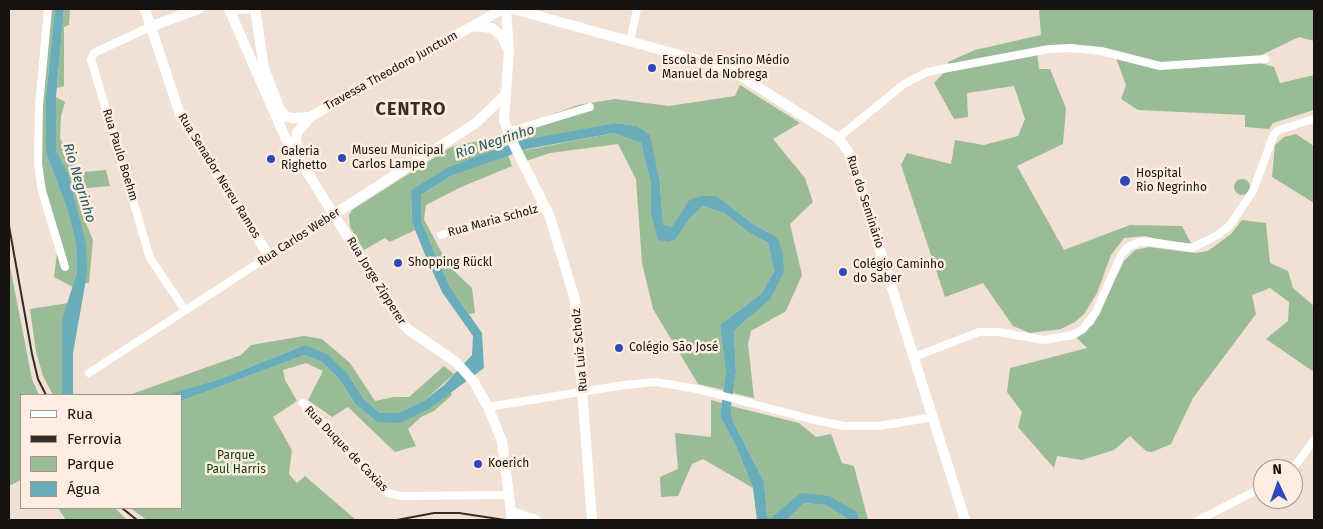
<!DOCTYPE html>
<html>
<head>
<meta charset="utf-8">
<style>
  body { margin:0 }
  #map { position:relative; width:1323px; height:529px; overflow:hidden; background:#f1e0d4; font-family:"Fira Sans",sans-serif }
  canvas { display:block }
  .frame { position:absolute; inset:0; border:10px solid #17120e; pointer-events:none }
  .legend { position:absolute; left:20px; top:394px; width:162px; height:115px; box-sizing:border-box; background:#feeee1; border:1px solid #a2968d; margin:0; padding:6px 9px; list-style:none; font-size:15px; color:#17120e }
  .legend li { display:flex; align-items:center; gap:10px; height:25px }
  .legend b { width:25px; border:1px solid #a2968d }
  .north { position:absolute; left:1253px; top:459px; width:50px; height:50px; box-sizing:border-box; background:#feeee1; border:1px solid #a2968d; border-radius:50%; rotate:357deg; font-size:14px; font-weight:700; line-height:20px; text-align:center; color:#17120e }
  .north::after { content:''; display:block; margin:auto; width:18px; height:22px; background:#2e48b9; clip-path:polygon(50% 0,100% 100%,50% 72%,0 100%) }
</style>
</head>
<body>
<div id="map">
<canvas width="1323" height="529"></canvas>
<div class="frame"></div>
<ul class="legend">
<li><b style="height:6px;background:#fff"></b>Rua</li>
<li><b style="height:6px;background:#332c27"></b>Ferrovia</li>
<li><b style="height:14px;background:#99bc96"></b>Parque</li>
<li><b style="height:14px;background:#68adb9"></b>Água</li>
</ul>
<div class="north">N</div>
</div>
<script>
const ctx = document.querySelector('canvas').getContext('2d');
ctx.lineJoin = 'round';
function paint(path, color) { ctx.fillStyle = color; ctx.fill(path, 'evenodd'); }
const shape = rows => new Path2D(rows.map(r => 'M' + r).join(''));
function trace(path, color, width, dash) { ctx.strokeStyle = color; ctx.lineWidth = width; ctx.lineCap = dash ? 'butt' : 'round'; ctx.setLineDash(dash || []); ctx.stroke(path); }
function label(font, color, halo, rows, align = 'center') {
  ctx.font = font + ' "Fira Sans",sans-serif'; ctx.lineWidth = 5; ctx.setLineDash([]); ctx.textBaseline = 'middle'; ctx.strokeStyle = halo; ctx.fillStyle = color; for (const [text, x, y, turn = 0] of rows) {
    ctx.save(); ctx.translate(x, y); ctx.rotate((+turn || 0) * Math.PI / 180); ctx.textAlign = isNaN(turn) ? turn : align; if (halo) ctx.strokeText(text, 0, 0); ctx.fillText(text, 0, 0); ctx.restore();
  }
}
const green = shape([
  [48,9,55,9,46,96,46,153,68,211,76,245,77,273,73,287,54,277,58,245,38,164],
  [64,9,70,9,69,25,64,27,64,86,57,88],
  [1039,9,1314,9,1314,41,1299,37,1251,60,1274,67,1280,83,1314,75,1314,110,1273,123,1269,129,1245,127,1245,115,1138,110,1121,99,1126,85,1114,53,1101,51,1037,52,1039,69,1050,69,1066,108,1063,144,1017,166,1064,250,1130,225,1182,226,1191,243,1179,244,1145,236,1124,238,1111,255,1097,293,1084,314,1075,322,1061,329,1030,333,1013,326,983,283,945,297,901,165,907,153,951,164,955,140,984,145,1018,136,1025,119,1014,86,967,93,968,117,954,119,934,83,949,67,948,62,975,50,1041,35],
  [740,85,800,123,773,139,805,178,813,202,790,224,802,275,786,311,751,331,748,344,754,398,733,393,736,372,734,331,749,318,784,272,777,237,753,224,717,196,689,200,672,228,663,225,660,184,636,126,615,123,518,142,514,128,578,105,615,99,669,106,735,96],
  [56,97,65,102,61,116,60,138,74,164,83,172,106,170,110,186,77,189,83,216,93,240,89,283,85,283,87,273,56,151],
  [614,133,641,143,651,185,651,213,676,239,690,218,703,206,724,213,748,232,768,243,774,271,762,293,720,325,726,372,724,390,698,384,653,309,642,263,636,179,618,144,550,153,526,161,521,151],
  [1296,134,1314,146,1314,203,1272,177,1275,145,1284,137],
  [500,136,504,146,488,152,411,190,412,222,415,230,390,242,385,238,364,250,350,227,349,215,352,210,451,147],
  [508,155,512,166,459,188,426,205,424,219,448,265,472,288,475,313,469,314,450,287,435,254,421,220,420,196,451,176],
  '1234 187a8 8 0 1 1 16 0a8 8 0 1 1-16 0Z',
  [1242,220,1266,223,1270,263,1288,271,1293,288,1313,305,1314,372,1266,339,1288,321,1289,302,1270,288,1252,295,1256,314,1193,398,1171,444,1152,452,1146,451,1130,436,1114,450,1082,460,1057,456,1054,468,1018,427,1022,412,1007,392,1010,368,1087,348,1076,337,1094,324,1124,261,1135,250,1149,247,1195,253,1208,251,1231,234],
  [9,261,32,379,39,395,21,395,21,480,9,486],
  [68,303,62,319,62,395,53,395,43,376,36,352,30,309],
  [304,336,322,339,350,363,375,401,394,397,409,397,444,366,454,374,424,401,398,413,380,413,363,398,348,374,305,345,220,379,179,392,167,395,129,395,241,355,251,345],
  [305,355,322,362,340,380,355,404,377,422,429,409,450,392,452,395,434,411,421,417,408,429,416,446,395,452,348,407,332,417,308,400,323,371,306,363,283,370,285,380,297,401,273,417,292,450,289,474,297,483,305,476,356,520,147,520,130,508,181,508,181,401],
  [711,400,722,403,720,416,735,444,753,488,703,459,692,464,678,496,661,497,660,477,678,469,675,433,711,437],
  [731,406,799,423,816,437,831,434,842,463,854,466,868,520,860,520,856,511,800,493,770,520,767,515,764,482,732,419],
  [804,503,826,505,849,520,787,520],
  [58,508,115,508,127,520,66,520]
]);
const water = shape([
  [55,9,64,9,56,97,56,151,68,174,86,244,87,274,73,353,73,395,62,394,62,319,77,273,76,245,68,211,46,153,46,96],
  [615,123,636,126,650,135,660,184,663,225,672,227,689,200,701,196,717,196,753,224,777,237,783,254,784,272,770,299,734,331,736,372,731,406,732,419,764,482,767,515,770,519,800,493,829,496,856,511,860,520,849,520,826,505,804,503,787,520,757,520,753,488,735,444,720,416,726,372,720,325,762,293,774,271,768,243,748,232,724,213,703,206,690,218,676,239,668,242,658,240,651,213,651,185,641,143,614,133,527,149,451,176,421,195,421,220,435,254,450,287,482,333,484,368,429,409,400,423,377,422,355,404,340,380,322,362,305,355,181,401,181,395,167,395,220,379,305,345,327,354,348,374,363,398,380,413,398,413,424,401,444,385,472,355,473,336,442,292,426,257,412,222,411,190,447,168,488,152,524,140]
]);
const street = shape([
  [48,9,39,106,38,164,42,191,65,267],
  [152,26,94,53,91,59,150,258,185,310],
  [630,41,637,9],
  [508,132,590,107],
  [838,138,904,84,927,72,1049,49,1070,48,1101,51,1160,66,1265,59],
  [441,235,545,207],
  [914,357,979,332,998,332,1044,340,1073,335,1083,329,1096,312,1121,255,1128,247,1139,242,1150,242,1192,248,1218,235,1230,225,1253,191,1274,134,1279,130,1314,119],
  [89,373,269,256],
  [303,403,388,493,401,496,510,495],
  [488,407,624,385,656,382,697,389,810,419,844,426,879,426,934,417],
  [1293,469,1314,440],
  [1199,520,1263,487]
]);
const secondary = shape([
  [145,9,180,115,269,256,476,123,505,95],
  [229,9,285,137,402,323,409,330,456,362,474,382,488,407,502,441,512,520],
  [232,9,246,9],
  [255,9,264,68,280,110,287,117,293,118,310,117],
  [506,9,509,51,504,120,511,139,550,217,575,300,592,520],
  [513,9,730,69,838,138,848,151,852,161,965,520],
  [152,26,199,9],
  [473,26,492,28,503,38,507,48],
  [299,153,296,143,297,133,310,117,503,9],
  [512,512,536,520]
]);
const rail = shape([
  [9,226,32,354,38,379,46,395],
  [122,508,137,520],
  [397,520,434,513,459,513,505,520]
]);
const markers = [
  [652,68,5,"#2e48b9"],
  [342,158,5,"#2e48b9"],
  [271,159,5,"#2e48b9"],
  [1125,181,6,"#2e48b9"],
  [398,263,5,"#2e48b9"],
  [843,272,5,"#2e48b9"],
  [619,348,5,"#2e48b9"],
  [478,464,5,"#2e48b9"]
];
const poiNames = [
  ["Escola de Ensino Médio",662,61],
  ["Manuel da Nobrega",662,75],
  ["Museu Municipal",352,151],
  ["Carlos Lampe",352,165],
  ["Galeria",281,152],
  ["Righetto",281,166],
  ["Hospital",1136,174],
  ["Rio Negrinho",1136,188],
  ["Shopping Rückl",408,263],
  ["Colégio Caminho",853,265],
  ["do Saber",853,279],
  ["Colégio São José",629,348],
  ["Koerich",488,464]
];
const streetNames = [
  ["Travessa Theodoro Junctum",391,71,-29],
  ["Rua Paulo Boehm",120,155,73],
  ["Rua Senador Nereu Ramos",219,176,58],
  ["Rua do Seminário",865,202,72],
  ["Rua Maria Scholz",493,221,-15],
  ["Rua Carlos Weber",299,237,-33],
  ["Rua Jorge Zipperer",376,281,58],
  ["Rua Luiz Scholz",580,350,-95],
  ["Rua Duque de Caxias",346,449,46]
];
const parkNames = [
  ["Parque",236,456],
  ["Paul Harris",236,470]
];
const waterNames = [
  ["Rio Negrinho",495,142,-18],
  ["Rio Negrinho",79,183,73]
];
const districtNames = [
  ["CENTRO",411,110]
];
paint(green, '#99bc96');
paint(water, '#68adb9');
trace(street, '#fff', 8);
trace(secondary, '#fff', 10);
trace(rail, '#332c27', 2);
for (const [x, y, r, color] of markers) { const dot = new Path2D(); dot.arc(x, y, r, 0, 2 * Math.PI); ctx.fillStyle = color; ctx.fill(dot); trace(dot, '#feeee1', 2); }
label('12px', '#17120e', '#feeee1', poiNames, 'left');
label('12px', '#17120e', '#feeee1', streetNames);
label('12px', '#043f07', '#feeee1', parkNames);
label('italic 14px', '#1f5963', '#feeee1', waterNames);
ctx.letterSpacing = '1px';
label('bold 18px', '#3a2d23', '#feeee1', districtNames);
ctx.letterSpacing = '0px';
</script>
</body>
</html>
